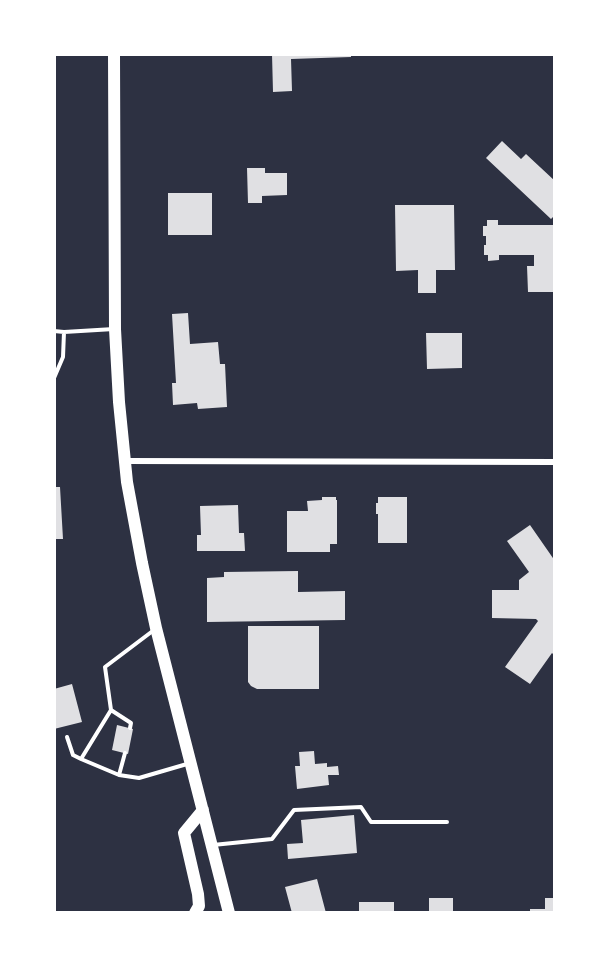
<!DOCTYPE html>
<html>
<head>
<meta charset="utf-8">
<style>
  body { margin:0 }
  #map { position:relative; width:609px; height:967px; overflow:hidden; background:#2d3142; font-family:"Sofia Sans Condensed",sans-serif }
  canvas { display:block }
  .frame { position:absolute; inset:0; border:56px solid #fff; pointer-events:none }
</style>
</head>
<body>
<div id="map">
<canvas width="609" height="967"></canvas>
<div class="frame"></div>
</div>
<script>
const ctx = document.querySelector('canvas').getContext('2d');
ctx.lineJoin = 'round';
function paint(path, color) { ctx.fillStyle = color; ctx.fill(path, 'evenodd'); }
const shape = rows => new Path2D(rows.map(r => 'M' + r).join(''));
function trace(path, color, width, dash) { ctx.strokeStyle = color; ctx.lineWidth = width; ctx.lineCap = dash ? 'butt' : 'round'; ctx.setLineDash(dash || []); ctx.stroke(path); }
const building = shape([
  [272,54,351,54,351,57,291,59,292,91,273,92],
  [502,141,521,159,526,154,555,181,555,219,553,217,551,219,486,158],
  [247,168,265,168,265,173,287,173,287,195,262,196,262,203,248,203],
  [168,193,212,193,212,235,168,235],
  [395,205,454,205,455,270,436,270,436,293,418,293,418,270,396,271],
  [487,220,498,220,498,225,555,225,555,292,528,292,527,266,534,266,534,255,499,255,499,260,488,261,488,255,484,255,484,245,486,245,486,236,483,236,483,226,487,226],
  [188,313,190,344,218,342,220,364,225,364,227,407,198,409,197,403,173,405,172,383,176,383,172,314],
  [426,333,462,333,462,368,427,369],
  [54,487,60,487,63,539,54,539],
  [322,497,336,497,336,500,337,500,337,544,330,544,330,552,287,552,287,511,308,511,307,501,322,500],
  [378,497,407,497,407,543,378,543,378,514,376,514,376,503,378,503],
  [238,505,239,533,244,533,245,551,197,551,197,535,201,535,200,506],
  [530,525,555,561,555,656,552,653,530,684,505,667,538,621,536,619,492,618,492,590,519,590,519,580,529,572,507,541],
  [298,571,298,592,345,591,345,620,207,622,207,578,224,577,224,572],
  [248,626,319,626,319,689,257,689,251,686,248,682],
  [72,684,82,722,54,729,54,689],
  [117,725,133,729,128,754,112,750],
  [314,751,315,764,327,763,327,767,338,766,339,775,328,775,329,785,297,789,295,766,300,766,299,752],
  [354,815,357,853,288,859,287,844,303,843,301,820],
  [317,879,326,913,292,913,285,887],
  [429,898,453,898,453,913,429,913],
  [545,898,555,898,555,913,530,913,530,909,545,909],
  [359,902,394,902,394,913,359,913]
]);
const service = shape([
  [54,331,64,332,114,329],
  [54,378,63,357,64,332],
  [154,630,105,667,111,710,81,759,119,775,139,778,187,764],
  [111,710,131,723,130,728],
  [67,737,73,755,81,759],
  [119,775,125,753],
  [213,845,272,839,294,810,361,807,371,822,447,822]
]);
const minor = shape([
  [125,461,555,462]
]);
const primary = shape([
  [114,54,115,329,119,402,127,482,142,563,156,628,229,913],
  [195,913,199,906,198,894,184,833,203,810]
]);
paint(building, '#e0e0e3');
trace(service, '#fff', 4);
trace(minor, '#fff', 6);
trace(primary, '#fff', 12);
</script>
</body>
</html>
